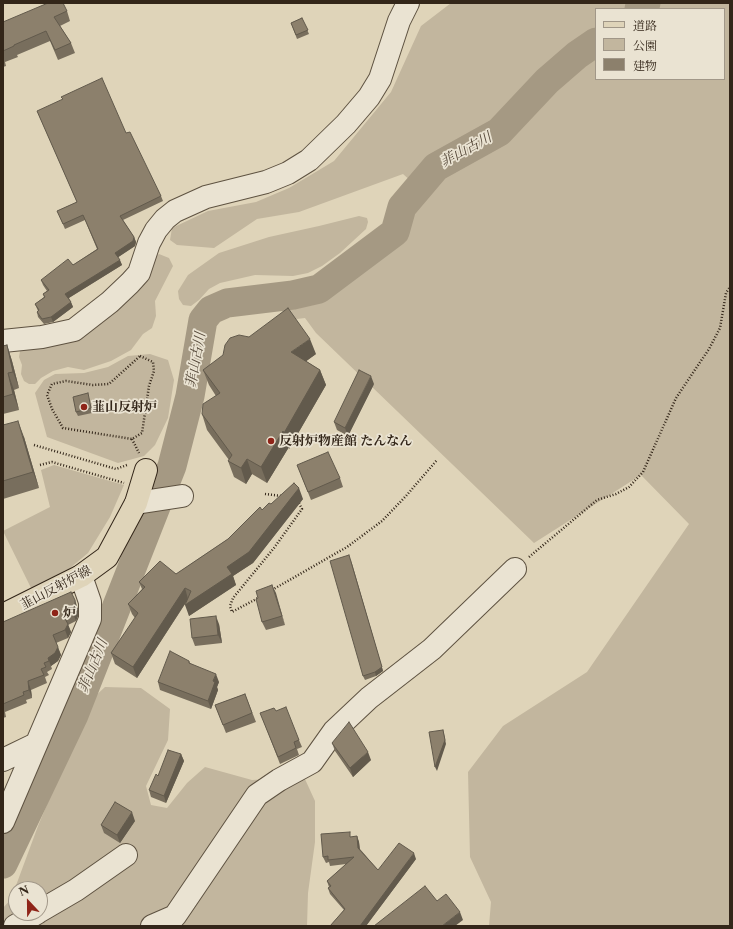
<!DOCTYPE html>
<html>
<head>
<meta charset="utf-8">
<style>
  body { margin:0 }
  #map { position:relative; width:733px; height:929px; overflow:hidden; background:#dfd4b9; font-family:"Libre Caslon Text","Noto Serif JP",serif }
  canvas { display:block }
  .frame { position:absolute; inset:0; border:4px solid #332619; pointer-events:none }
  .legend { position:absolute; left:595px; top:8px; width:130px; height:72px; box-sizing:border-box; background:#eae3d2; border:1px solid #a19788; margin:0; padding:5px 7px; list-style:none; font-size:12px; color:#332619 }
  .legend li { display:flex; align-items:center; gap:8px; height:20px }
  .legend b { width:20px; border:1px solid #a19788 }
  .north { position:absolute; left:8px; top:881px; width:40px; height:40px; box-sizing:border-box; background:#eae3d2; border:1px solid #a19788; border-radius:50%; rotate:338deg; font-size:11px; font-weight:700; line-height:16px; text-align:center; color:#332619 }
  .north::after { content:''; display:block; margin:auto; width:14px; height:18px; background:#8f2418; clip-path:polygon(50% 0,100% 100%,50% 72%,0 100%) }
</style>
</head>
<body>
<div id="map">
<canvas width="733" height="929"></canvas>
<div class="frame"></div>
<ul class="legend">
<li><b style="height:5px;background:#dfd4b9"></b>道路</li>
<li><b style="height:11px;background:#c2b69e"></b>公園</li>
<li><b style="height:11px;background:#8c806c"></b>建物</li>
</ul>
<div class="north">N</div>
</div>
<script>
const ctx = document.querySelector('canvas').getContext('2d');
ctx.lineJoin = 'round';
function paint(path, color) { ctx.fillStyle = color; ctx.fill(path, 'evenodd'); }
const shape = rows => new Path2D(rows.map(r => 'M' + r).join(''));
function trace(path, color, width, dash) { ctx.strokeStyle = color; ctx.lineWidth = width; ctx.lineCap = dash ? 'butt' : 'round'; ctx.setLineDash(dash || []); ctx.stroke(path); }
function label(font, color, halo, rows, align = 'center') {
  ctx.font = font + ' "Libre Caslon Text","Noto Serif JP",serif'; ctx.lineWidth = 3.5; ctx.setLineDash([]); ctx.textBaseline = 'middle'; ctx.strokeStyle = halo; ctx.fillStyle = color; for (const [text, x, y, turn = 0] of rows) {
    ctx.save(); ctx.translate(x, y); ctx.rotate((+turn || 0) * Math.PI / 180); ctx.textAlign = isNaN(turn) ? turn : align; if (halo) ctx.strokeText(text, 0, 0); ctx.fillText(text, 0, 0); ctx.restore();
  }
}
const green = shape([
  [451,3,730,3,730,926,489,926,491,902,470,857,468,772,503,726,587,672,689,524,641,475,534,543,316,333,305,318,280,321,283,308,327,293,400,239,423,192,403,174,299,212,257,219,214,248,177,245,170,240,172,228,208,211,256,202,289,188,334,161,391,92,421,26],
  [596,9,724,9,724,79,596,79],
  [359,216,367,218,368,222,366,229,340,253,322,266,308,273,293,276,255,275,220,283,209,289,199,300,191,306,183,305,179,299,178,291,188,275,219,253,269,237,319,226],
  [159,254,169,258,173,266,155,301,156,316,152,328,143,334,131,350,111,361,84,370,68,367,53,371,41,378,35,384,29,384,24,381,21,374,22,365,19,357,20,351,38,343],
  [150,354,168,360,174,380,168,418,155,445,144,456,118,463,47,437,35,393,44,380,55,374,84,373,108,367,128,356],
  [54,465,124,485,110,517,88,553,63,574,32,590,3,531,50,507,41,470],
  [105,687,141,688,170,709,168,740,146,786,151,805,167,808,187,783,205,767,252,780,304,777,315,801,315,842,308,893,307,926,3,926,3,908,11,899,38,826,90,701],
  [16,889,40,889,40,913,16,913]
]);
const river = shape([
  [639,9,646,3],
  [3,864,74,715,172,466,190,396,203,320,211,310,227,303,293,295,319,289,395,232,402,207,436,167,499,132,547,81,577,55,596,42]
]);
const path = shape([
  [140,356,153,362,154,371,149,386,142,433,132,439,63,428,52,409,47,395,52,384,66,381,93,385,109,384,140,356],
  [132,439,139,453],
  [34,445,116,469,127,465],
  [40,465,52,462,124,483],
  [265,494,282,496],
  [529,557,597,500,616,494,629,487,643,472,676,398,709,349,720,328,726,293,730,287],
  [272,590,347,547,382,521,406,496,437,460],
  [260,597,232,612,230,606,233,598,274,548,302,509,298,501]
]);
const minor = shape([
  [3,341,42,337,74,330,110,302,130,283,139,273,149,243,156,230,165,219,175,211,206,197,266,182,288,173,309,160,346,124,369,97,380,79,399,21,408,3],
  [136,503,182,496],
  [3,760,36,744],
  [3,822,90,619,90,602,81,576],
  [40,911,76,890,126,855],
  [15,926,37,913],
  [152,926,175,916,257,795,279,780,312,762,334,731,369,698,432,649,515,569]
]);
const major = shape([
  [3,615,81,576,107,557,136,503,146,470]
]);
const wall = shape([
  [67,11,70,21,60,26,71,43,75,53,58,60,50,41,17,55,18,57,5,62,6,66,3,67,3,22],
  [302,18,309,34,297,39,291,23],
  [37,111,126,133,161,196,163,201,123,220,134,237,136,242,135,246,118,257,122,265,69,298,73,307,53,322,44,324,38,317,37,312,38,311,35,304,44,297,43,294,47,291,43,285,41,280,73,265,97,249,85,220,65,229,59,215,57,211,77,202],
  [7,345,12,361,19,388,14,390,19,410,3,414,3,346],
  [316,354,306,361,320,370,326,385,289,449,289,447,267,483,252,474,246,484,234,477,228,461,229,460,207,430,202,414,216,396,209,385,203,370],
  [374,384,348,436,337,430,334,422],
  [89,398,92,413,78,416,76,412],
  [3,425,24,437,39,488,3,499],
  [297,465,340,478,343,487,311,500],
  [303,499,253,563,233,576,236,585,189,616,187,601,137,678,115,664,111,653,135,618,132,614,128,604,142,589,139,582,176,574,228,539,262,510,271,504],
  [351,560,383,671,376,676,365,680,363,676],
  [272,585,285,625,266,630,262,622,258,598],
  [78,609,78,616,76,621,68,625,71,632,68,638,56,643,61,655,58,661,51,666,52,669,47,672,49,675,45,677,47,683,31,690,32,698,26,700,27,703,5,712,6,717,3,718,3,622],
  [219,624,222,643,195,646,192,638],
  [189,661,190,663,219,682,217,687,218,690,211,709,160,690,158,682],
  [245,694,256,722,226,733,215,705],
  [276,711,299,740,302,747,297,749,299,755,280,764,263,720],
  [332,743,371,760,353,777,335,751],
  [181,754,184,761,166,803,151,797,149,790,158,776],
  [135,821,120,843,104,833,101,825],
  [357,836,359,842,360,849,378,870,416,859,366,926,330,926,344,910,330,894,328,888,329,887,327,881,346,864,330,866,329,862,326,863,323,857,352,837]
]);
const shadedWall = shape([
  [134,237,136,242,135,246,117,258,115,253],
  [120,260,122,265,67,299,65,294],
  [71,302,73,307,53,322,51,317],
  [310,339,316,354,297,368,291,352],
  [7,345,12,361,19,388,13,372],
  [320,370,326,385,289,449,284,433],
  [8,373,14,390,19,410,13,394],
  [371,376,374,384,348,436,345,428],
  [18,421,24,437,39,488,33,472],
  [283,431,289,447,267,483,261,467],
  [247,459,252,474,246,484,241,468],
  [299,488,303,499,253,563,233,576,236,585,189,616,185,605,227,567],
  [349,555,383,671,376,676,375,672],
  [272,585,276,593,285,625,282,616],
  [185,588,188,599,137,678,133,667],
  [75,600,78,609,78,616,76,621,73,613],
  [216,616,219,624,222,643,218,635],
  [68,624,71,632,68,638,65,630],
  [58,647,61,655,58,661,51,666,48,658],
  [216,674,219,682,217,687,218,690,211,709,208,701,213,681],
  [28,681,31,690,32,698,29,690],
  [443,730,444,734,446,744,437,771,435,767],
  [368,752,371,760,353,777,350,768],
  [181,754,184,761,166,803,164,796],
  [132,812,135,821,120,843,117,835],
  [357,836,359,842,360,853,358,848],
  [414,853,416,859,366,926,360,926],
  [460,912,463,920,455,926,442,926]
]);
const building = shape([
  [48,3,63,3,67,11,54,17,71,43,55,50,46,31,14,45,14,46,3,51,3,22,48,3],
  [302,18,308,30,296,35,291,23,302,18],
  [102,78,126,133,130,132,161,196,120,216,134,237,133,241,115,253,120,260,65,294,71,302,51,317,42,319,37,312,39,310,35,304,45,297,43,294,49,290,41,280,68,259,73,265,98,249,83,215,63,224,57,211,77,202,37,111,63,99,61,97,102,78],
  [288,308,310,339,291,352,320,370,284,433,283,431,261,467,247,459,241,468,228,461,232,455,202,414,203,404,220,393,203,370,223,355,225,345,230,338,239,335,249,337,288,308],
  [7,345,13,372,8,373,13,394,3,397,3,346,7,345],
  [359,370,371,376,345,428,334,422,359,370],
  [88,393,91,408,76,412,73,397,88,393],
  [18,421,33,472,3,481,3,425,18,421],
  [328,452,340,478,308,492,297,465,328,452],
  [294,483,299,488,249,552,227,567,232,574,185,605,191,591,185,588,133,667,111,653,138,613,128,604,145,587,139,582,160,561,176,574,228,539,260,507,262,510,269,503,271,504,294,483],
  [349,555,382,667,375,672,363,676,330,561,349,555],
  [272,585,282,616,262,622,256,599,258,598,256,591,272,585],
  [71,592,75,600,75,608,73,613,64,617,68,624,65,630,53,635,58,647,55,653,48,658,49,661,44,663,46,667,41,669,44,675,28,681,29,690,23,692,24,695,3,704,3,622,71,592],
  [216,616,218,635,192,638,190,619,216,616],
  [170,651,189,661,189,663,216,674,213,681,215,682,208,701,158,682,170,651],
  [245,694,252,713,223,725,215,705,245,694],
  [286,707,299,740,294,742,296,748,278,757,260,713,274,708,276,711,286,707],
  [349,722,368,752,350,768,332,743,349,722],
  [443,730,445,740,435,767,429,732,443,730],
  [168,750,181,754,164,796,149,790,156,774,158,776,168,750],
  [115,802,132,812,117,835,101,825,115,802],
  [350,832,350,837,357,836,358,848,378,870,399,843,414,853,360,926,330,926,345,909,328,888,331,886,327,881,354,857,328,860,328,856,323,857,321,834,350,832],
  [425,886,437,901,446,894,460,912,442,926,374,926,425,886]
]);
const markers = [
  [84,407,4,"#8f2418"],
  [271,441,4,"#8f2418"],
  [55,613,4,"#8f2418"]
];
const poiNames = [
  ["韮山反射炉",92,407],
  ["反射炉物産館 たんなん",279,441],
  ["炉",63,613]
];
const streetNames = [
  ["韮山反射炉線",56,588,-28]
];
const waterNames = [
  ["菲山古川",466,150,-29],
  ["菲山古川",196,360,-80],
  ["菲山古川",93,666,-68]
];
paint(green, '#c2b69e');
trace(river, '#a59983', 29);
trace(minor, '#5e5241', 24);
trace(major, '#332619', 24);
trace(path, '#332619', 2.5, [1, 2]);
trace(minor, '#eae3d2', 22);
trace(major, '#dfd4b9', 22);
paint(wall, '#786e5d');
paint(shadedWall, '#625a4c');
paint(building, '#8c806c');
trace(building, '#625a4c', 1);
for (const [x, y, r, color] of markers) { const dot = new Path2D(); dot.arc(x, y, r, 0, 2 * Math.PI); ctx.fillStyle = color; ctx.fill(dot); trace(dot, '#eae3d2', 1.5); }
label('bold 13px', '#332619', '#eae3d2', poiNames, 'left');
label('13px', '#332619', '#eae3d2', streetNames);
label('italic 14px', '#554839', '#eae3d2', waterNames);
</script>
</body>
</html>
